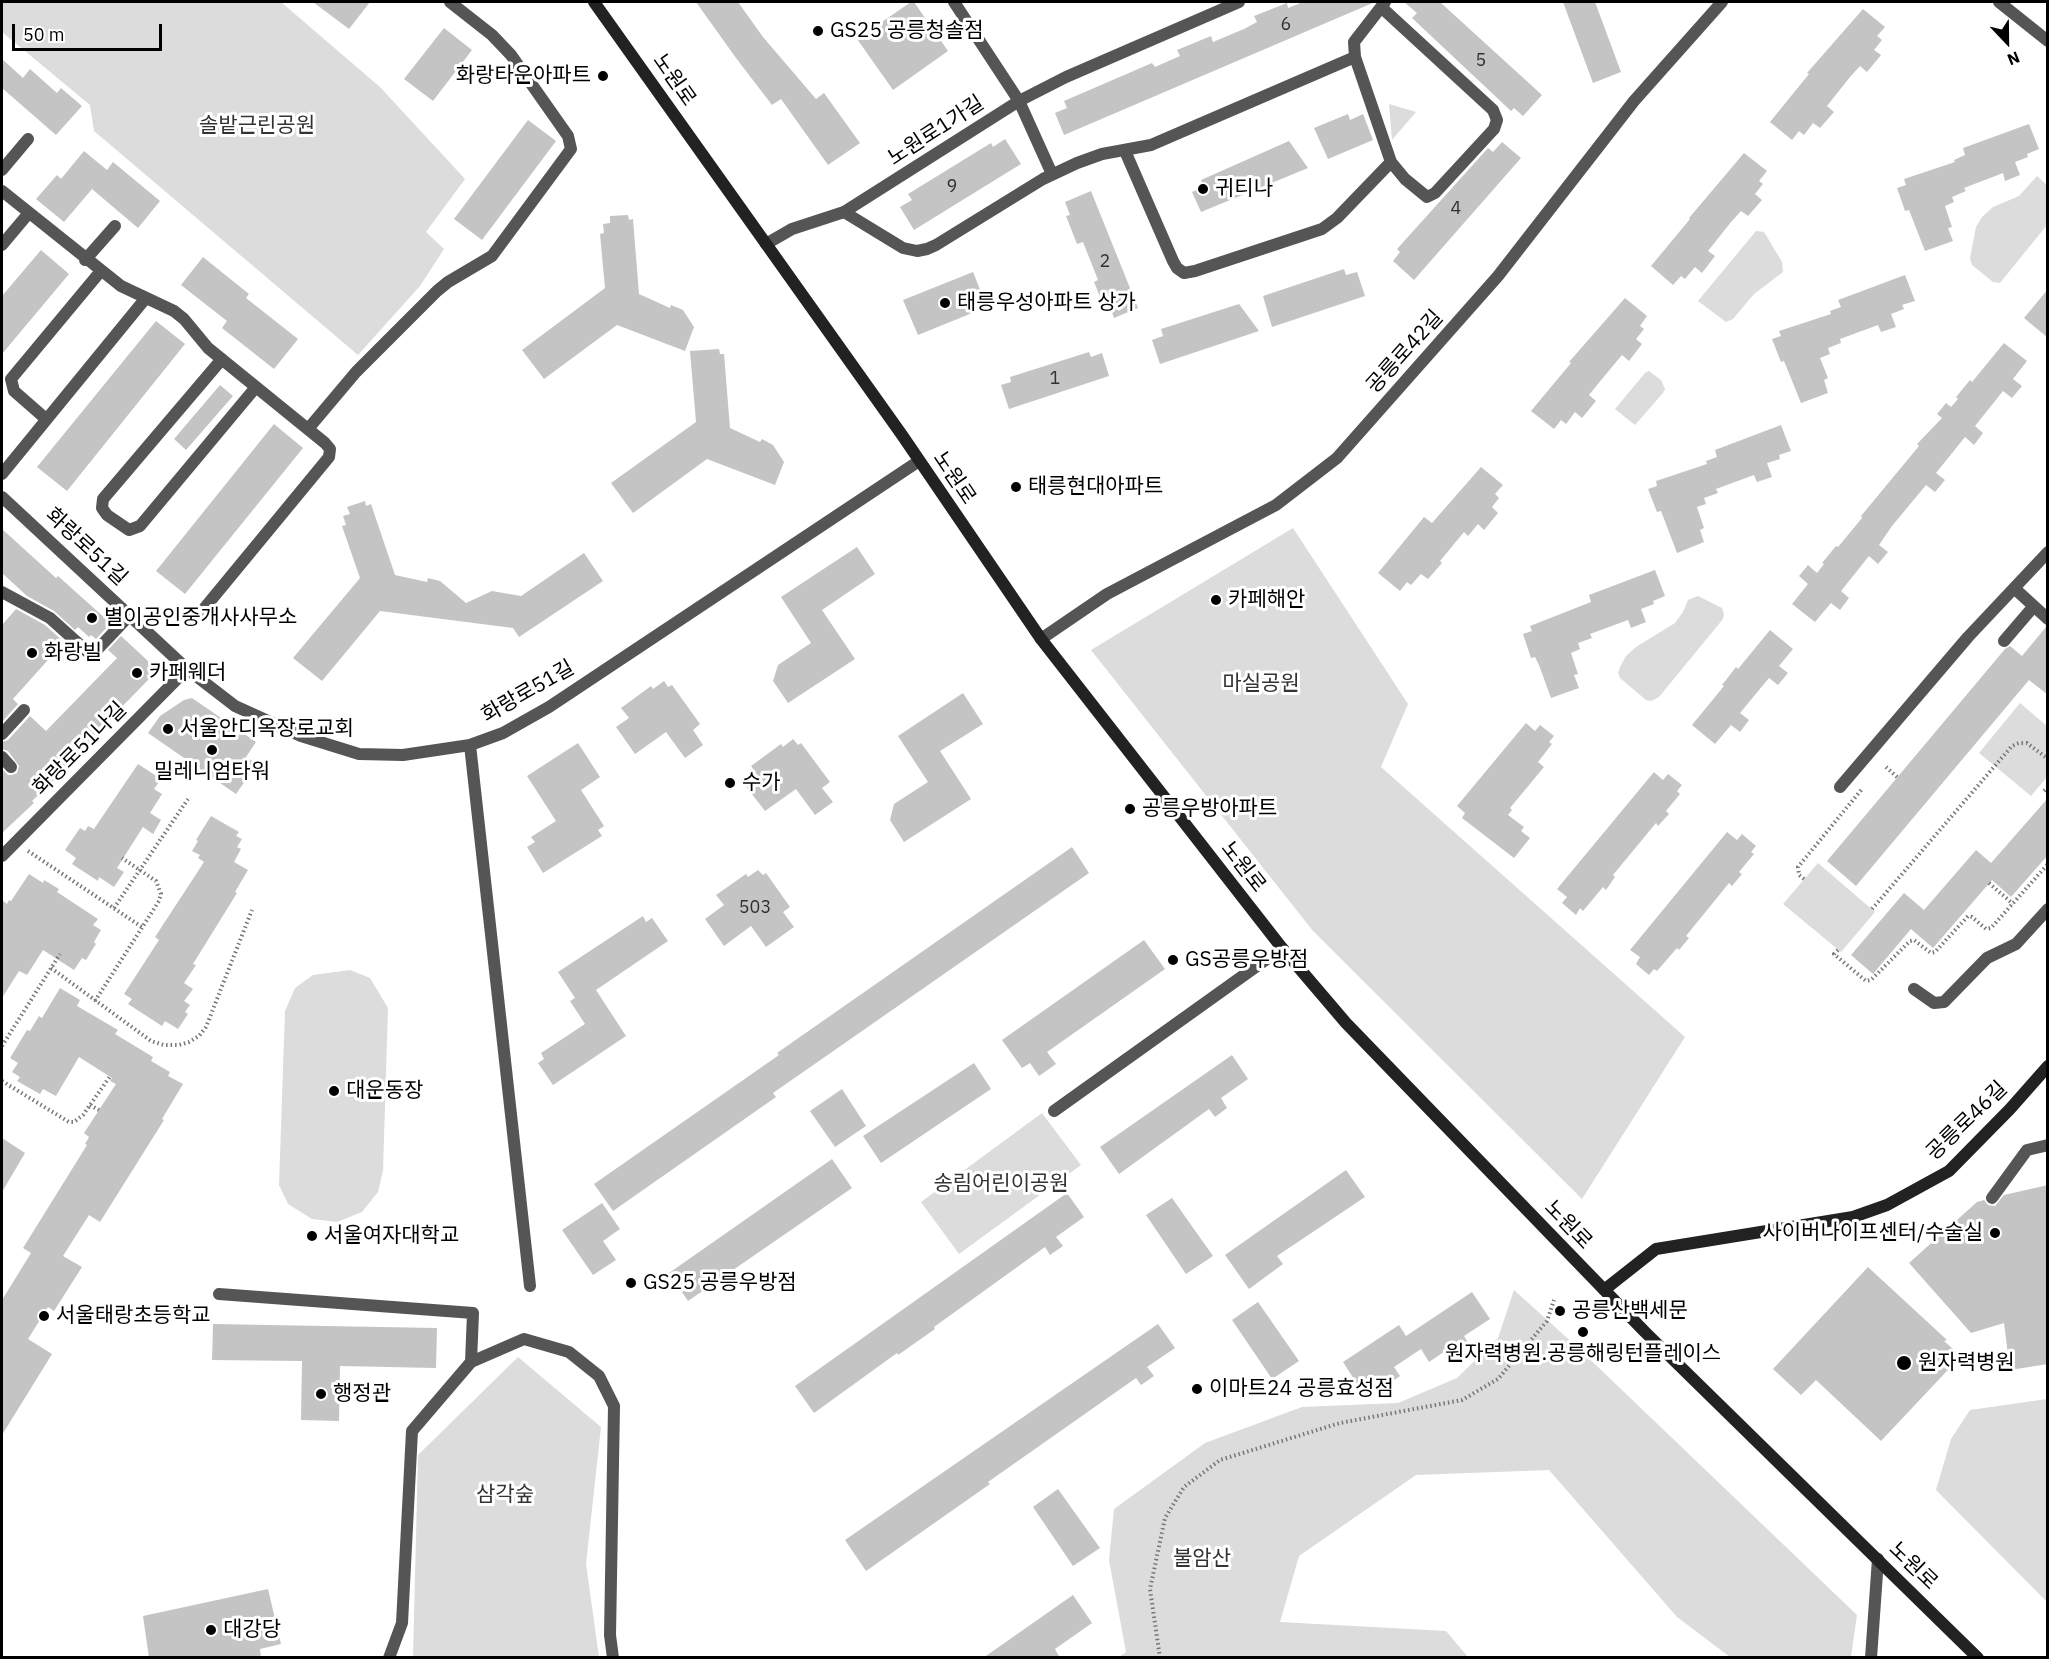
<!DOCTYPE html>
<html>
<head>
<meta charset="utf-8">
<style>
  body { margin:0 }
  #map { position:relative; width:2049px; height:1659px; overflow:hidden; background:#fff; font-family:"IBM Plex Sans",sans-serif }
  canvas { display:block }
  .frame { position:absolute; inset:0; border:3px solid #000; pointer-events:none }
  .north { position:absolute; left:1977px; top:12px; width:60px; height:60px; -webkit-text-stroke:4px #fff; paint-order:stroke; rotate:158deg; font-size:16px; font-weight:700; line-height:24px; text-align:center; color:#000 }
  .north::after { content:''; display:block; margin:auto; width:21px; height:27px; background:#000; clip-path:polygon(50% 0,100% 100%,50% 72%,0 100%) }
  .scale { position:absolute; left:12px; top:24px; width:150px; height:27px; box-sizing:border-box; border:3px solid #000; border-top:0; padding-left:8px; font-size:18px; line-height:21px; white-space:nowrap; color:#000; -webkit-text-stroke:4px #fff; paint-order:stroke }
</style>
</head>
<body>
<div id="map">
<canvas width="2049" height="1659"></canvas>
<div class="frame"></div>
<div class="north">N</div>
<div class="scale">50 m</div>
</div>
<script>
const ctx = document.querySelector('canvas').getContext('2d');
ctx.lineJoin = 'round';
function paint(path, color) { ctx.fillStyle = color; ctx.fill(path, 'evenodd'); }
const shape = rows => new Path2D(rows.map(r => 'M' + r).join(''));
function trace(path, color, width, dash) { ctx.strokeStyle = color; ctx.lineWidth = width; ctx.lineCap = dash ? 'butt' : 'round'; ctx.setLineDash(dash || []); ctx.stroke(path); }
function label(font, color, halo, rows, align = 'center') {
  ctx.font = font + ' "IBM Plex Sans","Noto Sans KR",sans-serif'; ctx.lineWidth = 6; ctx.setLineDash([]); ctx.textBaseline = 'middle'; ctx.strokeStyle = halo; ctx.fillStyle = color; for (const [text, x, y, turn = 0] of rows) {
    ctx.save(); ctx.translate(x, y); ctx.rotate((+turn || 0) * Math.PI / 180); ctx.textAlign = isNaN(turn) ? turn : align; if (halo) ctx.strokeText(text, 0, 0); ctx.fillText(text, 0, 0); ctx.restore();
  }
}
const green = shape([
  [2,2,281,2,380,87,465,179,426,232,444,249,420,286,358,355,94,131,90,105,2,32],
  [1389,104,1416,112,1392,140],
  [2037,176,2047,185,2047,225,2000,283,1993,282,1972,265,1970,258,1976,227,1982,217,1993,207,2019,196],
  [1756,231,1764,232,1766,235,1782,262,1783,272,1754,294,1733,319,1726,322,1698,301],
  [1649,371,1661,380,1665,389,1663,393,1635,425,1615,409,1645,373],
  [1293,528,1408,704,1381,767,1685,1037,1582,1199,1313,931,1091,650],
  [1698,596,1722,608,1724,614,1723,619,1659,697,1651,701,1646,700,1620,678,1618,673,1620,667,1626,656,1636,647,1675,623,1683,612,1688,600],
  [2020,703,2047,726,2047,777,2031,796,1979,753],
  [1818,863,1875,912,1841,952,1783,904],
  [350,970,370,978,388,1008,383,1171,378,1192,362,1212,337,1222,312,1219,288,1204,279,1185,285,1011,295,988,313,975],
  [1042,1113,1081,1165,959,1254,921,1202],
  [1514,1290,1576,1346,1857,1615,1851,1657,1730,1657,1677,1617,1549,1470,1416,1475,1299,1556,1280,1622,1446,1631,1468,1657,1119,1657,1126,1652,1109,1560,1114,1509,1205,1443,1302,1407,1398,1403,1457,1378,1498,1338],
  [518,1357,601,1427,586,1564,599,1657,413,1657,418,1455],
  [2047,1399,2048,1399,2047,1602,1936,1490,1951,1439,1970,1410]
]);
const building = shape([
  [313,2,370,2,349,29],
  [696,2,738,2,763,37,816,99,824,93,860,143,828,165,781,99,772,105,736,58],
  [911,2,914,2,948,51,893,90,857,39],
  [1303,2,1375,2,1064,135,1055,113,1067,108,1064,101,1152,63,1155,67,1180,56,1177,50,1211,36,1213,42,1244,29,1257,22,1254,16,1287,3,1288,8],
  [1404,2,1440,2,1542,95,1523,116,1514,108,1511,111,1412,18,1417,13],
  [1563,2,1595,2,1621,72,1593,83],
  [1863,9,1885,27,1877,36,1882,40,1874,50,1881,55,1867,72,1860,66,1850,77,1827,106,1834,112,1820,128,1813,123,1804,135,1799,131,1792,140,1770,122,1809,74,1807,73],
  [444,28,472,50,433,101,404,79],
  [2,59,23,78,30,69,57,93,61,88,82,106,56,135,2,88],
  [1348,114,1350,120,1363,114,1373,140,1328,159,1314,128],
  [528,120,556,141,482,240,454,219],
  [2029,124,2039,149,2027,154,2028,157,2015,162,2020,175,2005,181,2003,173,1964,188,1966,191,1952,197,1954,202,1945,206,1952,227,1948,228,1953,241,1925,251,1909,210,1905,211,1897,188,1906,185,1904,179,1955,162,1954,160,1965,155,1963,148],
  [1005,139,1021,164,914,230,900,207,912,200,908,194,991,143,993,147],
  [1289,141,1308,168,1201,212,1192,192,1203,187,1201,180],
  [1502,142,1521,158,1414,280,1393,261,1400,252,1397,249,1488,148,1493,152],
  [84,151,107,170,113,162,160,201,138,228,92,189,64,222,36,199,57,175,61,179],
  [1744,153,1767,171,1759,181,1763,184,1755,194,1762,200,1748,216,1741,211,1731,222,1708,251,1715,256,1702,273,1695,267,1685,279,1681,276,1673,285,1651,266,1690,219,1689,218],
  [1091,191,1138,308,1114,318,1110,307,1105,309,1094,282,1098,280,1083,242,1077,244,1066,216,1070,215,1065,202],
  [628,215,629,220,633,219,639,294,670,308,671,305,683,310,694,327,685,351,617,325,544,379,522,350,605,288,600,234,604,233,603,224,610,223,610,216],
  [41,250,69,274,2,354,2,296],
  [203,257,249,294,246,298,298,339,274,369,222,328,227,321,181,285],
  [1344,269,1346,275,1357,272,1365,296,1272,327,1263,296],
  [973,272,987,307,918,335,903,300],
  [1905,275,1915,301,1902,305,1904,309,1891,314,1896,327,1881,332,1878,325,1840,339,1841,343,1828,348,1830,354,1820,358,1828,378,1824,380,1828,393,1801,403,1784,361,1781,362,1772,339,1781,336,1779,331,1831,314,1830,311,1841,307,1838,300],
  [2048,289,2048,338,2024,318],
  [1625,298,1647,316,1640,326,1644,329,1636,339,1642,344,1629,361,1622,355,1602,379,1589,395,1596,401,1582,418,1575,412,1566,424,1561,420,1554,429,1531,411,1571,363,1569,362],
  [1239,304,1259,331,1160,364,1152,340,1163,336,1161,329],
  [156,321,185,344,67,491,37,467],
  [2004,343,2027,361,2013,379,2022,386,2012,398,2003,391,1975,426,1983,433,1974,445,1965,437,1936,473,1945,480,1935,492,1926,485,1892,526,1879,545,1888,552,1878,564,1869,556,1841,591,1849,598,1840,610,1831,603,1815,622,1792,604,1808,584,1799,576,1808,565,1817,573,1824,564,1822,563,1836,546,1838,547,1862,518,1861,516,1919,446,1917,444,1942,418,1937,414,1946,403,1951,407,1958,399,1956,397,1970,380,1972,382],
  [719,349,720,354,724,354,730,428,760,442,762,439,773,445,784,462,775,485,707,459,633,513,611,483,696,422,690,351],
  [1089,352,1091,357,1102,353,1109,376,1009,409,1001,385,1011,382,1010,377],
  [220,385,233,396,186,450,174,439],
  [274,424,303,448,185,594,156,571],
  [1781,425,1791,451,1779,455,1780,459,1767,463,1772,477,1757,482,1754,475,1716,489,1718,493,1704,498,1706,504,1697,507,1704,528,1700,530,1704,542,1677,553,1661,511,1657,512,1648,489,1657,486,1656,481,1707,464,1706,461,1717,457,1715,450],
  [1481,467,1503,485,1495,494,1499,498,1492,507,1498,513,1484,530,1478,524,1468,536,1464,532,1440,561,1442,563,1428,579,1421,574,1411,585,1407,582,1400,591,1378,573,1424,517,1432,523],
  [365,501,366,506,371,504,395,575,427,582,428,578,440,581,466,603,492,591,521,596,584,553,603,581,519,637,513,628,380,611,322,681,293,658,360,578,342,526,346,525,343,516,350,514,347,507],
  [2,529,56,578,58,576,106,619,109,625,96,639,91,635,89,637,78,627,75,630,54,611,27,596,2,573],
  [857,547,875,574,822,610,855,659,788,703,773,681,778,665,811,643,781,597],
  [1655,570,1665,596,1653,601,1654,604,1641,609,1646,622,1631,628,1628,620,1590,634,1592,638,1578,643,1580,649,1571,653,1578,674,1574,675,1579,688,1551,698,1539,665,1535,657,1531,658,1523,634,1532,631,1530,626,1591,602,1589,595],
  [16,609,45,625,64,642,13,699,18,704,2,722,2,625],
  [2046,627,2048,695,2029,680,1856,886,1827,861,2005,649,2010,646,2022,656],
  [1770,630,1793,649,1779,666,1788,673,1778,685,1769,678,1740,713,1749,720,1740,732,1731,725,1715,744,1692,725,1724,686,1722,685,1736,667,1738,669],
  [121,636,148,661,149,679,76,754,79,756,32,801,34,803,2,833,2,769,8,775,12,775,17,773,19,766,8,751,2,749,2,742,8,740,30,716,46,731,117,658,108,650],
  [664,681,668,687,672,685,700,724,693,730,703,745,685,758,666,732,635,754,616,727,629,718,621,708,651,686,653,689],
  [963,693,983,724,940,751,971,799,904,842,890,820,894,804,928,782,898,736],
  [192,698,256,742,246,757,257,764,236,794,148,733,160,716,184,700],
  [1526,723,1535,731,1540,725,1554,736,1549,742,1552,744,1538,762,1544,767,1510,808,1512,810,1508,815,1524,827,1521,831,1530,838,1514,858,1462,818,1465,813,1457,806],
  [793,739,798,745,801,743,830,782,822,788,833,802,815,815,796,789,765,811,745,785,758,776,751,766,781,744,783,747],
  [578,743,600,777,581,790,604,826,598,830,602,836,543,873,527,847,535,842,531,837,556,821,527,776],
  [138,764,161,779,154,789,162,794,150,813,161,820,153,834,143,827,117,868,124,872,114,887,99,877,98,881,72,864,76,858,65,850,80,828,85,831,88,826,94,829],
  [1654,772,1663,780,1668,774,1682,785,1677,791,1680,794,1666,811,1669,814,1658,826,1656,823,1613,875,1615,877,1606,890,1603,887,1583,911,1580,908,1576,915,1562,903,1567,897,1557,889],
  [2048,798,2048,855,2011,897,1992,880,1933,948,1911,929,1873,974,1851,955,1904,893,1924,910,1976,850,1991,863],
  [211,816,239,832,236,836,242,839,237,847,241,849,234,862,248,870,235,892,237,893,193,964,196,965,184,983,193,989,184,1001,190,1005,185,1012,188,1014,178,1029,165,1021,162,1026,128,1004,132,999,124,994,159,940,155,937,204,862,198,858,200,855,192,851,198,841,196,840],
  [1727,832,1737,840,1742,834,1756,846,1751,852,1754,854,1739,872,1742,874,1732,886,1729,883,1686,936,1689,938,1679,950,1677,948,1657,971,1654,969,1649,975,1636,964,1640,957,1630,950],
  [1072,847,1089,873,773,1093,776,1097,613,1211,594,1184,779,1055,777,1053],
  [758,870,763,875,766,873,790,907,783,912,794,927,766,947,751,926,724,946,705,919,724,905,716,895,746,874,748,877],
  [29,874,43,883,44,880,59,889,57,892,98,919,93,925,101,930,94,942,96,944,94,947,86,960,82,958,74,970,43,950,27,975,19,971,2,998,2,900,7,904,9,900,11,901],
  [643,916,646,922,652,918,668,941,596,990,626,1036,553,1085,538,1063,544,1059,541,1053,585,1024,570,1001,575,998,558,972],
  [1144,940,1165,969,1047,1052,1056,1064,1039,1076,1030,1063,1022,1068,1002,1040],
  [60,988,80,1000,77,1006,118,1030,115,1034,153,1057,151,1061,170,1072,168,1076,183,1084,162,1119,164,1120,100,1222,89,1215,63,1256,82,1267,54,1311,48,1307,28,1339,52,1354,2,1435,2,1300,31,1253,23,1248,87,1145,85,1144,89,1137,84,1133,116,1084,110,1081,112,1078,79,1057,56,1096,43,1089,40,1094,17,1081,20,1077,12,1072,18,1063,10,1058,27,1030,30,1031,39,1016,42,1018],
  [1232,1055,1248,1079,1221,1098,1227,1108,1215,1117,1209,1109,1119,1174,1100,1147],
  [974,1063,991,1089,881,1163,863,1136],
  [842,1089,866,1126,835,1147,810,1111],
  [2,1138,25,1153,2,1192],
  [832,1159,852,1188,688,1301,669,1273],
  [1346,1170,1365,1197,1277,1256,1283,1264,1249,1289,1225,1255],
  [2048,1185,2048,1364,2010,1370,2004,1323,1971,1333,1909,1263,1977,1202,1984,1200,1988,1205,1995,1206,2004,1195],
  [1067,1193,1084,1217,1056,1237,1063,1246,1050,1255,1045,1247,934,1327,935,1329,898,1355,897,1353,814,1413,795,1386],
  [1172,1198,1213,1256,1186,1274,1146,1215],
  [602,1203,620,1229,603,1241,616,1260,593,1275,562,1230],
  [1868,1267,1947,1340,1944,1341,1961,1356,1881,1441,1816,1380,1801,1395,1773,1369],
  [1472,1292,1490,1319,1464,1336,1470,1346,1457,1355,1451,1347,1429,1362,1421,1349,1394,1367,1400,1376,1387,1385,1382,1376,1361,1390,1343,1362,1399,1325,1406,1336],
  [1258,1302,1299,1361,1272,1379,1232,1320],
  [213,1324,437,1328,436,1368,340,1366,339,1421,301,1420,302,1361,212,1360],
  [1158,1324,1175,1348,1147,1367,1154,1376,1141,1385,1136,1378,988,1482,990,1484,866,1571,845,1540],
  [1058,1489,1100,1548,1073,1566,1033,1507],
  [268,1589,281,1644,260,1649,261,1658,149,1658,143,1616],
  [1073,1595,1092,1623,1055,1649,1060,1658,983,1658]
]);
const path = shape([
  [1886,767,1897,777],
  [2044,791,2048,787],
  [28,851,142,927],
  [1804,879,1799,875,1798,867,1862,789],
  [1989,883,2013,904],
  [114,908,188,799],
  [1872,909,2012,746,2019,743,2027,743,2048,759],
  [1838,950,1834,954,1866,981,1871,980,1910,941,1914,940,1931,953,1935,952,1968,916,1972,917,1986,929,1991,928,2048,864],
  [51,968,151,1041,164,1045,179,1045,189,1042,199,1036,206,1027,252,910],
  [95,1001,159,901,161,894,156,881,122,858],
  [2,1046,60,954],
  [2,1081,69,1122,74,1122,83,1115,111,1075],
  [90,1105,99,1110],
  [1160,1658,1150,1589,1165,1518,1184,1487,1220,1460,1340,1423,1462,1400,1498,1379,1547,1321,1554,1300]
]);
const lane = shape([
  [1381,7,1493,110,1497,120,1494,129,1435,193,1427,197,1405,179,1391,162,1355,57,1354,42,1385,2],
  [1125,151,1173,261,1177,268,1184,273,1195,271,1322,229,1337,218,1391,162],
  [2,170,28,139],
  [1052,174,1019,101,1066,77,1239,2],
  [2,191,121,286,174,311,184,319,208,348,325,443,330,449,329,457,193,622],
  [844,212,903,248,917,251,927,249,936,245,1043,179,1077,163,1102,154,1151,145,1355,57],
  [2,245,28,214],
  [85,260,115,226],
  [222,359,103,499,102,508,107,515,129,530,140,526,256,387],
  [46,419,14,391,11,379,100,272],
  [308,429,356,372,437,291,448,282,492,256,571,149,568,136,511,55,492,35,450,2],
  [2,474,145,299],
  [2014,588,2048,619],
  [2004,641,2034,606],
  [2,757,11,767],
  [1840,787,1968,637,2048,552],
  [1914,989,1934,1003,1944,1002,1987,958,2016,944,2048,909],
  [1992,1198,2027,1150,2048,1145],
  [219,1294,473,1313,471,1362],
  [1871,1658,1878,1559]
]);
const street = shape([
  [1999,2,2048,41],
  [766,244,792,229,844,212,1019,101,954,2],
  [2,497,187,669,235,706,301,736,359,754,403,755,470,745,503,733,549,707,919,461],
  [2,592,50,618,90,654,95,652,130,615],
  [1041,639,1107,594,1276,505,1337,458,1498,276,1634,101,1722,2],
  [2,734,24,710],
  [470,745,530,1286],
  [2,856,187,669],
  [1054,1111,1282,948],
  [389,1658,402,1623,412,1431,471,1362,524,1339,569,1352,599,1376,614,1406,610,1635,613,1658]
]);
const secondary = shape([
  [594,2,902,435,1041,639,1282,948,1346,1023,1645,1332,1978,1658],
  [1604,1290,1656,1249,1853,1217,1887,1205,1949,1171,2010,1109,2048,1066]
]);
const markers = [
  [818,31,6,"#000"],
  [603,76,6,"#000"],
  [1203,189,6,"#000"],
  [945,303,6,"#000"],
  [1016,487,6,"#000"],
  [1216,600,6,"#000"],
  [92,618,6,"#000"],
  [32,653,6,"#000"],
  [137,673,6,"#000"],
  [168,729,6,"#000"],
  [212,750,6,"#000"],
  [730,783,6,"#000"],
  [1130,809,6,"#000"],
  [1173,960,6,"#000"],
  [334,1091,6,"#000"],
  [1995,1233,6,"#000"],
  [312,1236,6,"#000"],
  [631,1283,6,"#000"],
  [1560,1311,6,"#000"],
  [44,1316,6,"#000"],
  [1583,1332,6,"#000"],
  [1904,1363,8,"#000"],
  [1197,1389,6,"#000"],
  [321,1394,6,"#000"],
  [211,1630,6,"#000"]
];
const numberNames = [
  ["6",1286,25],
  ["5",1481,61],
  ["9",952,187],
  ["4",1456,209],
  ["2",1105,262],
  ["1",1055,379],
  ["503",755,908]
];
const poiNames = [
  ["GS25 공릉청솔점",830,31],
  ["화랑타운아파트",591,76,"right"],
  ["귀티나",1215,189],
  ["태릉우성아파트 상가",957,303],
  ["태릉현대아파트",1028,487],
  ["카페해안",1228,600],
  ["별이공인중개사사무소",104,618],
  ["화랑빌",44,653],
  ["카페웨더",149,673],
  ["서울안디옥장로교회",180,729],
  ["밀레니엄타워",212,772,"center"],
  ["수가",742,783],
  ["공릉우방아파트",1142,809],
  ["GS공릉우방점",1185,960],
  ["대운동장",346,1091],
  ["사이버나이프센터/수술실",1983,1233,"right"],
  ["서울여자대학교",324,1236],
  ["GS25 공릉우방점",643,1283],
  ["공릉산백세문",1572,1311],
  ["서울태랑초등학교",56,1316],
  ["원자력병원.공릉해링턴플레이스",1583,1354,"center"],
  ["원자력병원",1918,1363],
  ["이마트24 공릉효성점",1209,1389],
  ["행정관",333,1394],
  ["대강당",223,1630]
];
const streetNames = [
  ["노원로",674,80,55],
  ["노원로1가길",936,131,-33],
  ["공릉로42길",1405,352,-48],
  ["노원로",954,478,56],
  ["화랑로51길",86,547,43],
  ["화랑로51길",528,692,-30],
  ["화랑로51나길",80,749,-45],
  ["노원로",1243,867,52],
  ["공릉로46길",1967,1121,-44],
  ["노원로",1568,1225,46],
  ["노원로",1913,1566,44]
];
const parkNames = [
  ["솔밭근린공원",257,126],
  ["마실공원",1261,684],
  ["송림어린이공원",1001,1184],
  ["삼각숲",505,1495],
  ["불암산",1202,1559]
];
paint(green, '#dcdcdc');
paint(building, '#c4c4c4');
trace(path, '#777', 4, [1.5, 3]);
trace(lane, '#555', 12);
trace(street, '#555', 12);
trace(secondary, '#222', 12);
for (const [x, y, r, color] of markers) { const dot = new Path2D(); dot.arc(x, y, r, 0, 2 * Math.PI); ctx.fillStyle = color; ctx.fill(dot); trace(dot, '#fff', 2); }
label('18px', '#313131', null, numberNames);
label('21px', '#000', '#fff', poiNames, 'left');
label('21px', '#000', '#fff', streetNames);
label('21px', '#333', '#fff', parkNames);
</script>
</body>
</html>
